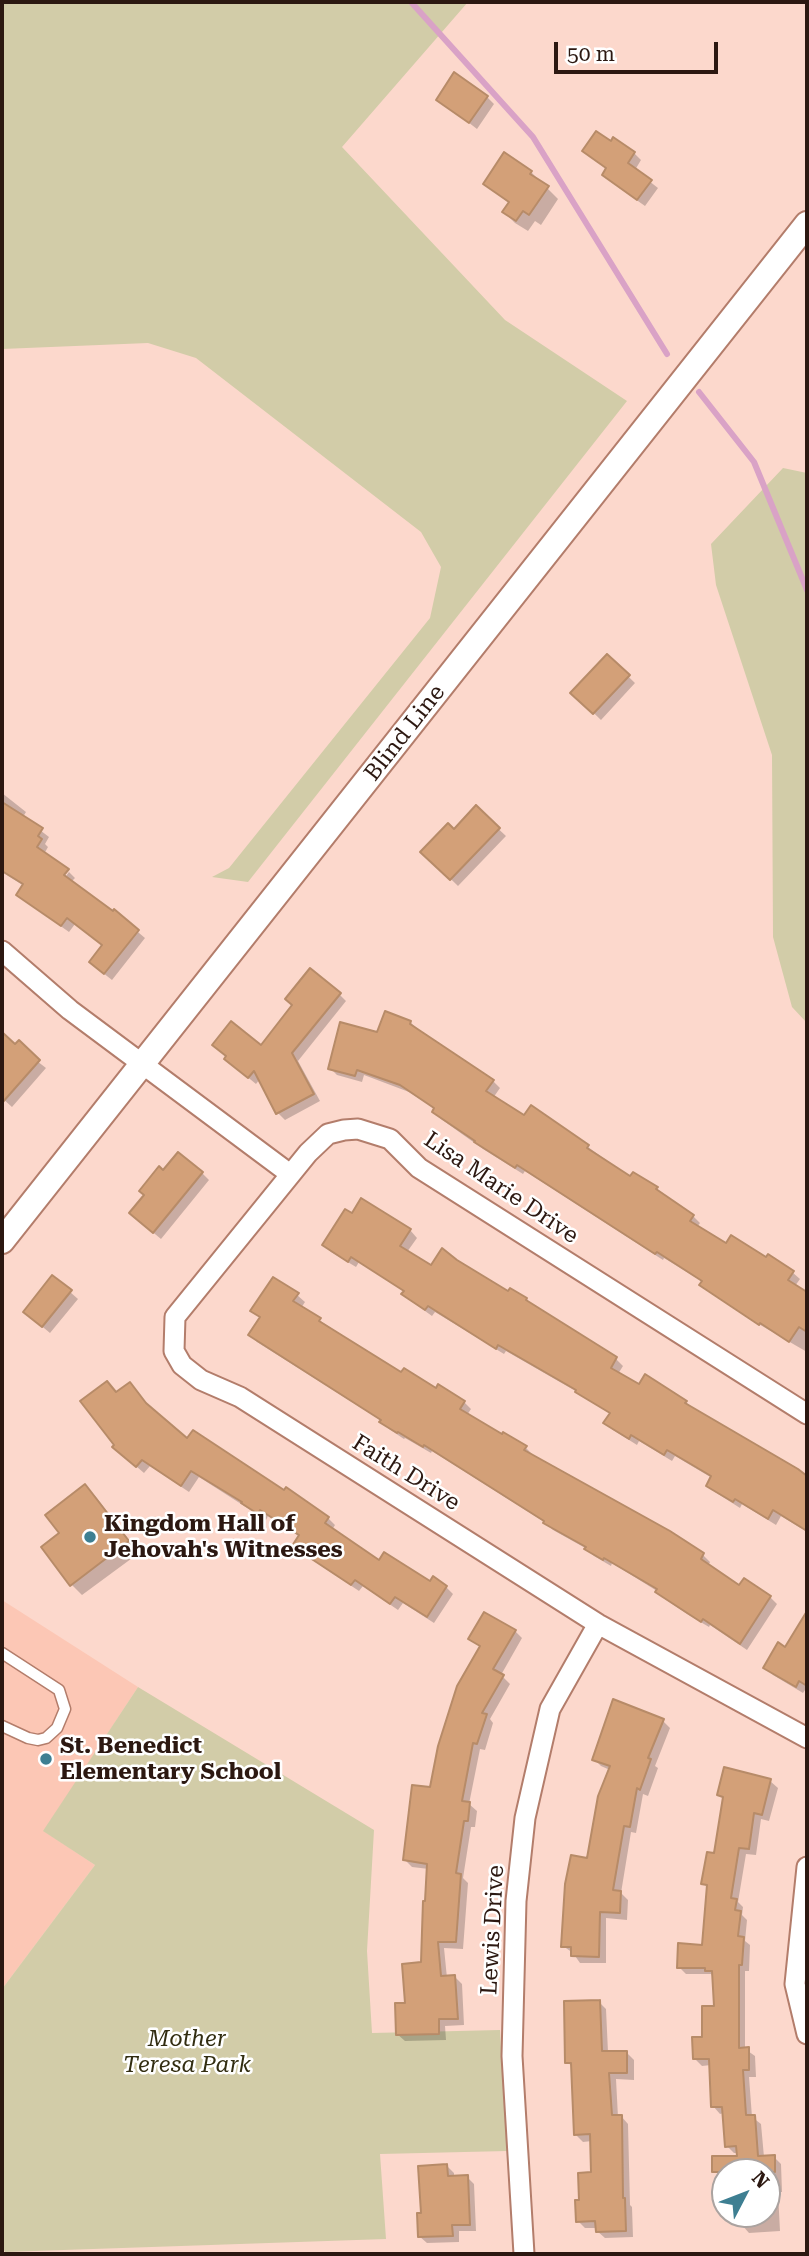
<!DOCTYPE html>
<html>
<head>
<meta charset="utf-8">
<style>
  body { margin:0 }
  #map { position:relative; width:809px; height:2256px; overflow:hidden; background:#fcd8cc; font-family:"Roboto Serif",serif }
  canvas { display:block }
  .frame { position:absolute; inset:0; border:4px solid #2c1811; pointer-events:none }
  .north { position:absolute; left:711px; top:2158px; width:70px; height:70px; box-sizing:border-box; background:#fff; border:2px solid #aba3a0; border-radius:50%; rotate:48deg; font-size:19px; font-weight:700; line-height:28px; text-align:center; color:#2c1811 }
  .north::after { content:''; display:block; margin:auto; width:24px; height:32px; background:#3e7f92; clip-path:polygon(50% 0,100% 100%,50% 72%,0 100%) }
  .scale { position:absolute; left:554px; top:42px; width:164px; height:32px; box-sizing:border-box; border:4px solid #2c1811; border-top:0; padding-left:9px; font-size:21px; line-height:24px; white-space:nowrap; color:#2c1811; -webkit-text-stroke:5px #fff; paint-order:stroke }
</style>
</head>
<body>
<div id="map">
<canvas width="809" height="2256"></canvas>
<div class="frame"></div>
<div class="north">N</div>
<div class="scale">50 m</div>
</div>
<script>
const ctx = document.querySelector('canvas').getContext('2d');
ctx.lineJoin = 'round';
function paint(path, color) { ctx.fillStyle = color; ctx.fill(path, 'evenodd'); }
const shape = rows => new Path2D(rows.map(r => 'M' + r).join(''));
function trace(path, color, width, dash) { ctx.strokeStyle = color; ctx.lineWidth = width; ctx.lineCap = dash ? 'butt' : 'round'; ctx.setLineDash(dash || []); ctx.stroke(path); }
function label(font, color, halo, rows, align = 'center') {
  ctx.font = font + ' "Roboto Serif",serif'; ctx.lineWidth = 5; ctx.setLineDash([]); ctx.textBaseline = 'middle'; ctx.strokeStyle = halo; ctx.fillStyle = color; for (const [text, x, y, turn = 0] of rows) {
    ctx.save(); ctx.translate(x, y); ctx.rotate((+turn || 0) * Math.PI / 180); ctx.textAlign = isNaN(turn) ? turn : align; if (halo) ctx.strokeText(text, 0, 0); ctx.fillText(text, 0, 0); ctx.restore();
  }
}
const built = shape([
  [2,1600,138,1687,44,1831,95,1865,2,1989]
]);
const green = shape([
  [2,2,468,2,342,147,505,320,627,401,248,882,212,877,229,868,430,618,441,567,421,532,196,358,148,343,2,349],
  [783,468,807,473,807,1023,792,1007,773,937,772,755,716,585,711,544],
  [138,1687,374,1830,367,1951,372,2033,500,2030,507,2151,380,2154,386,2239,5,2252,2,2246,2,1989,95,1865,43,1831]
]);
const shadow = shape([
  [487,97,494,104,477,129,438,99],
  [584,151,634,153,641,160,635,170,658,188,645,206,611,182,604,175,608,170],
  [505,155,531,172,558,199,541,225,535,221,528,231,515,223,504,212,510,204,485,184],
  [607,656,635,683,601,720,573,693],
  [2,793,26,812,23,817,49,837,45,844,48,847,44,854,58,882,61,883,69,872,75,878,71,882,113,913,114,912,145,938,112,980,98,969,104,946,75,924,69,932,25,901,18,894,24,886,2,872],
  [476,808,506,836,458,886,423,852,454,831],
  [339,994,346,1001,298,1061,320,1101,285,1120,278,1113,260,1079,256,1084,234,1066,261,1047,294,1006],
  [410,1022,418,1029,493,1081,500,1088,493,1098,525,1118,588,1147,631,1178,633,1175,657,1189,693,1216,700,1223,697,1227,727,1246,792,1272,800,1279,795,1286,807,1294,807,1352,750,1319,709,1292,702,1285,703,1282,664,1258,663,1260,525,1171,523,1174,483,1149,441,1119,434,1111,435,1109,409,1092,364,1075,362,1082,337,1075,330,1068,378,1034],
  [2,1034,46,1068,12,1107,2,1098],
  [164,1173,202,1173,209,1180,161,1239,138,1220],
  [410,1230,417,1238,407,1252,432,1267,456,1261,509,1294,526,1299,533,1306,616,1359,623,1366,618,1374,640,1386,686,1402,693,1409,807,1477,807,1532,781,1516,776,1525,742,1504,740,1508,715,1492,708,1485,712,1478,675,1456,672,1461,639,1441,637,1445,613,1430,606,1423,611,1414,579,1393,506,1351,504,1354,435,1312,432,1316,411,1301,404,1294,405,1292,359,1262,356,1267,331,1252,324,1245],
  [53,1277,78,1299,50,1333,32,1318],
  [297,1295,305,1302,301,1308,402,1375,464,1402,471,1409,467,1415,525,1447,533,1455,532,1456,703,1555,710,1562,708,1566,740,1587,770,1597,777,1604,747,1650,710,1625,709,1627,687,1614,665,1599,657,1591,612,1563,611,1566,594,1556,587,1549,553,1530,546,1523,432,1451,431,1453,405,1438,404,1439,389,1429,382,1421,257,1342,250,1335,261,1319,253,1310],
  [107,1383,117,1394,150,1409,187,1440,328,1518,335,1525,332,1530,380,1562,430,1584,446,1587,453,1594,434,1623,403,1603,398,1610,363,1586,359,1591,302,1553,295,1546,300,1537,268,1516,266,1520,199,1477,189,1492,150,1466,144,1473,122,1454],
  [85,1486,96,1497,139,1553,82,1595,72,1585,61,1533],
  [807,1615,807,1687,803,1693,773,1675,766,1667,786,1649],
  [515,1631,522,1638,501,1675,510,1684,490,1719,493,1723,485,1750,480,1749,469,1804,477,1811,475,1827,471,1827,463,1878,468,1883,463,1949,444,1948,447,1978,455,1977,462,1984,464,2025,445,2026,446,2040,405,2041,397,2034,422,1964,429,1869,412,1867,404,1859,481,1648,471,1639],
  [663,1721,670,1728,655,1766,658,1768,648,1796,643,1794,636,1833,631,1832,621,1893,628,1900,627,1920,606,1918,606,1963,580,1963,573,1953,563,1946,589,1860,610,1770,601,1766,594,1759],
  [770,1781,778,1788,769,1821,761,1819,756,1855,746,1854,738,1902,743,1907,742,1915,747,1920,745,1941,750,1945,749,1971,745,1971,745,2049,755,2056,756,2077,749,2077,752,2117,761,2124,764,2157,774,2157,781,2164,782,2192,778,2192,780,2231,749,2233,742,2225,741,2214,767,2214,767,2172,739,2172,738,2153,734,2153,727,2146,724,2113,720,2114,713,2106,711,2065,702,2066,694,2058,715,2008,714,1978,711,1974,686,1974,679,1967,703,1946,709,1889,703,1883,716,1855,724,1800,719,1794],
  [599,2002,606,2009,608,2052,626,2052,634,2060,634,2080,616,2079,618,2117,621,2116,628,2124,630,2205,632,2207,633,2237,605,2238,597,2231,597,2228,585,2228,578,2221,581,2202,593,2174,592,2141,583,2142,575,2134,573,2067,567,2062],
  [447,2166,454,2173,454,2178,467,2177,474,2184,476,2231,459,2231,459,2242,427,2243,419,2236,422,2215]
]);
const stream = shape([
  [411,2,533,137,667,354],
  [699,392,754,462,807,590]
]);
const building = shape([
  [454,72,488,96,469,123,436,100,454,72],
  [596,131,611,141,613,137,635,152,628,163,652,180,637,200,602,175,606,168,582,151,596,131],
  [504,152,532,171,530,174,549,186,529,215,523,211,516,221,502,212,509,202,483,184,504,152],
  [607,654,630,675,593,714,570,693,607,654],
  [2,802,43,828,38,836,42,839,37,847,69,869,64,875,113,911,114,909,139,930,104,974,89,962,102,945,67,918,61,926,16,895,23,884,2,871,2,802],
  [476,805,500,828,450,880,420,852,448,823,454,829,476,805],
  [310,968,341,993,292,1053,314,1094,276,1114,254,1071,248,1078,224,1059,226,1056,212,1045,231,1021,261,1045,292,1005,285,999,310,968],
  [385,1011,411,1021,410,1024,494,1080,486,1091,524,1115,531,1105,589,1145,587,1148,630,1176,633,1172,658,1187,656,1189,694,1215,690,1221,726,1243,731,1235,766,1257,768,1254,794,1271,788,1280,807,1292,807,1332,799,1327,789,1342,760,1323,759,1325,699,1285,702,1281,657,1252,655,1254,517,1165,515,1168,474,1142,475,1141,432,1112,434,1108,400,1085,357,1070,355,1076,328,1069,340,1022,377,1032,385,1011],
  [2,1032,15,1044,19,1040,40,1060,2,1103,2,1032],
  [178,1152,203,1172,153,1233,129,1213,144,1195,139,1191,159,1166,163,1170,178,1152],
  [361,1198,411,1229,400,1246,431,1265,442,1248,457,1260,508,1291,510,1288,527,1298,526,1300,617,1357,611,1368,639,1384,645,1374,687,1401,685,1403,798,1469,807,1476,807,1531,773,1510,768,1519,735,1499,733,1502,706,1486,711,1476,667,1450,664,1455,631,1435,629,1439,603,1423,610,1413,575,1392,576,1390,498,1345,496,1349,428,1306,425,1310,401,1294,404,1291,351,1257,348,1262,322,1245,345,1209,352,1213,361,1198],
  [52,1275,72,1290,42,1327,23,1312,52,1275],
  [273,1277,299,1293,293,1301,321,1318,319,1321,401,1372,404,1368,436,1388,438,1384,465,1401,460,1409,502,1434,503,1432,527,1446,524,1450,670,1531,704,1553,701,1559,739,1585,744,1578,771,1596,740,1644,703,1619,701,1622,655,1592,657,1589,604,1558,603,1560,584,1549,586,1547,543,1523,544,1521,424,1445,423,1447,398,1432,397,1433,379,1422,381,1420,248,1335,260,1317,250,1311,273,1277],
  [107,1381,116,1392,130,1382,146,1403,187,1438,193,1430,284,1490,286,1487,329,1517,325,1523,379,1560,384,1552,430,1581,433,1576,447,1586,427,1617,395,1597,390,1604,355,1580,351,1585,292,1546,299,1535,260,1510,258,1514,241,1503,242,1502,191,1471,181,1486,142,1460,136,1467,112,1447,114,1445,80,1401,107,1381],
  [85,1484,129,1541,70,1586,41,1547,59,1533,45,1515,85,1484],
  [807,1611,807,1686,799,1681,796,1687,763,1668,778,1642,785,1647,807,1611],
  [484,1612,516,1630,493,1669,504,1675,482,1713,487,1714,477,1744,473,1743,462,1801,470,1802,468,1821,464,1821,456,1873,461,1874,456,1942,438,1942,441,1976,455,1975,458,2019,439,2019,439,2034,396,2035,395,2003,405,2003,402,1964,421,1962,423,1901,425,1901,427,1864,403,1860,412,1785,430,1787,438,1746,457,1686,480,1646,468,1639,484,1612],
  [613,1699,664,1719,648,1758,651,1759,640,1790,637,1788,630,1827,624,1826,613,1890,621,1891,620,1913,600,1912,599,1957,571,1956,571,1947,561,1947,565,1884,571,1855,587,1858,598,1796,610,1766,592,1760,613,1699],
  [724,1767,771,1779,762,1815,754,1813,749,1849,739,1848,731,1898,737,1899,735,1910,741,1911,738,1936,744,1937,742,1965,739,1965,739,2048,749,2047,749,2070,743,2070,746,2115,755,2115,758,2156,775,2155,775,2172,712,2172,712,2156,737,2156,736,2146,725,2147,722,2107,711,2107,709,2059,693,2059,692,2037,702,2037,702,2006,714,2006,712,1971,705,1971,705,1968,677,1968,678,1943,702,1945,707,1885,701,1884,707,1852,714,1853,723,1797,717,1795,724,1767],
  [600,2000,602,2051,627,2051,627,2073,609,2073,612,2115,622,2115,623,2198,625,2198,626,2231,596,2232,595,2221,576,2222,575,2200,579,2200,578,2173,591,2172,590,2134,574,2135,571,2063,565,2063,564,2001,600,2000],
  [447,2164,448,2176,468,2175,470,2225,452,2225,453,2236,418,2237,417,2213,421,2213,418,2166,447,2164]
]);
const service = shape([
  [2,1653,59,1690,65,1709,57,1728,46,1738,38,1740,28,1738,2,1726]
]);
const minor = shape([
  [2,951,70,1010,290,1174],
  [807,1414,419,1168,390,1139,358,1129,344,1130,328,1134,308,1153,175,1317,174,1351,182,1365,201,1380,240,1397,598,1624,807,1738],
  [807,1867,795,1984,807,2034],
  [524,2254,512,2056,516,1901,525,1818,550,1709,598,1624]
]);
const tertiary = shape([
  [2,1241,807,224]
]);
const markers = [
  [90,1537,7,"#3e7f92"],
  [46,1759,7,"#3e7f92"]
];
const streetNames = [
  ["Blind Line",405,733,-52],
  ["Lisa Marie Drive",501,1188,34],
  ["Faith Drive",406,1473,32],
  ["Lewis Drive",493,1930,-87]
];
const poiNames = [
  ["Kingdom Hall of",104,1524],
  ["Jehovah's Witnesses",104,1550],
  ["St. Benedict",60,1746],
  ["Elementary School",60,1772]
];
const parkNames = [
  ["Mother",187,2039],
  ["Teresa Park",187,2065]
];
paint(built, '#fcc7b5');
paint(green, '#d2cca8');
paint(shadow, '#0003');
trace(stream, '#d9a2c6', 6);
paint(building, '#d3a078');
trace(building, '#b78b68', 2);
trace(service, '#b37d6b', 13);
trace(minor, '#b37d6b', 23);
trace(tertiary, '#b37d6b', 28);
trace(service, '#fff', 10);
trace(minor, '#fff', 19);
trace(tertiary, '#fff', 24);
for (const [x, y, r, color] of markers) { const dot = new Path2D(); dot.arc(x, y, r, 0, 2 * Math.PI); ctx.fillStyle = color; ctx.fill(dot); trace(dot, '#fff', 2.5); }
label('23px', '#2c1811', '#fff', streetNames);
label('bold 23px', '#2c1811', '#fff', poiNames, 'left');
label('italic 23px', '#322d11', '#fff', parkNames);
</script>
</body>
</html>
